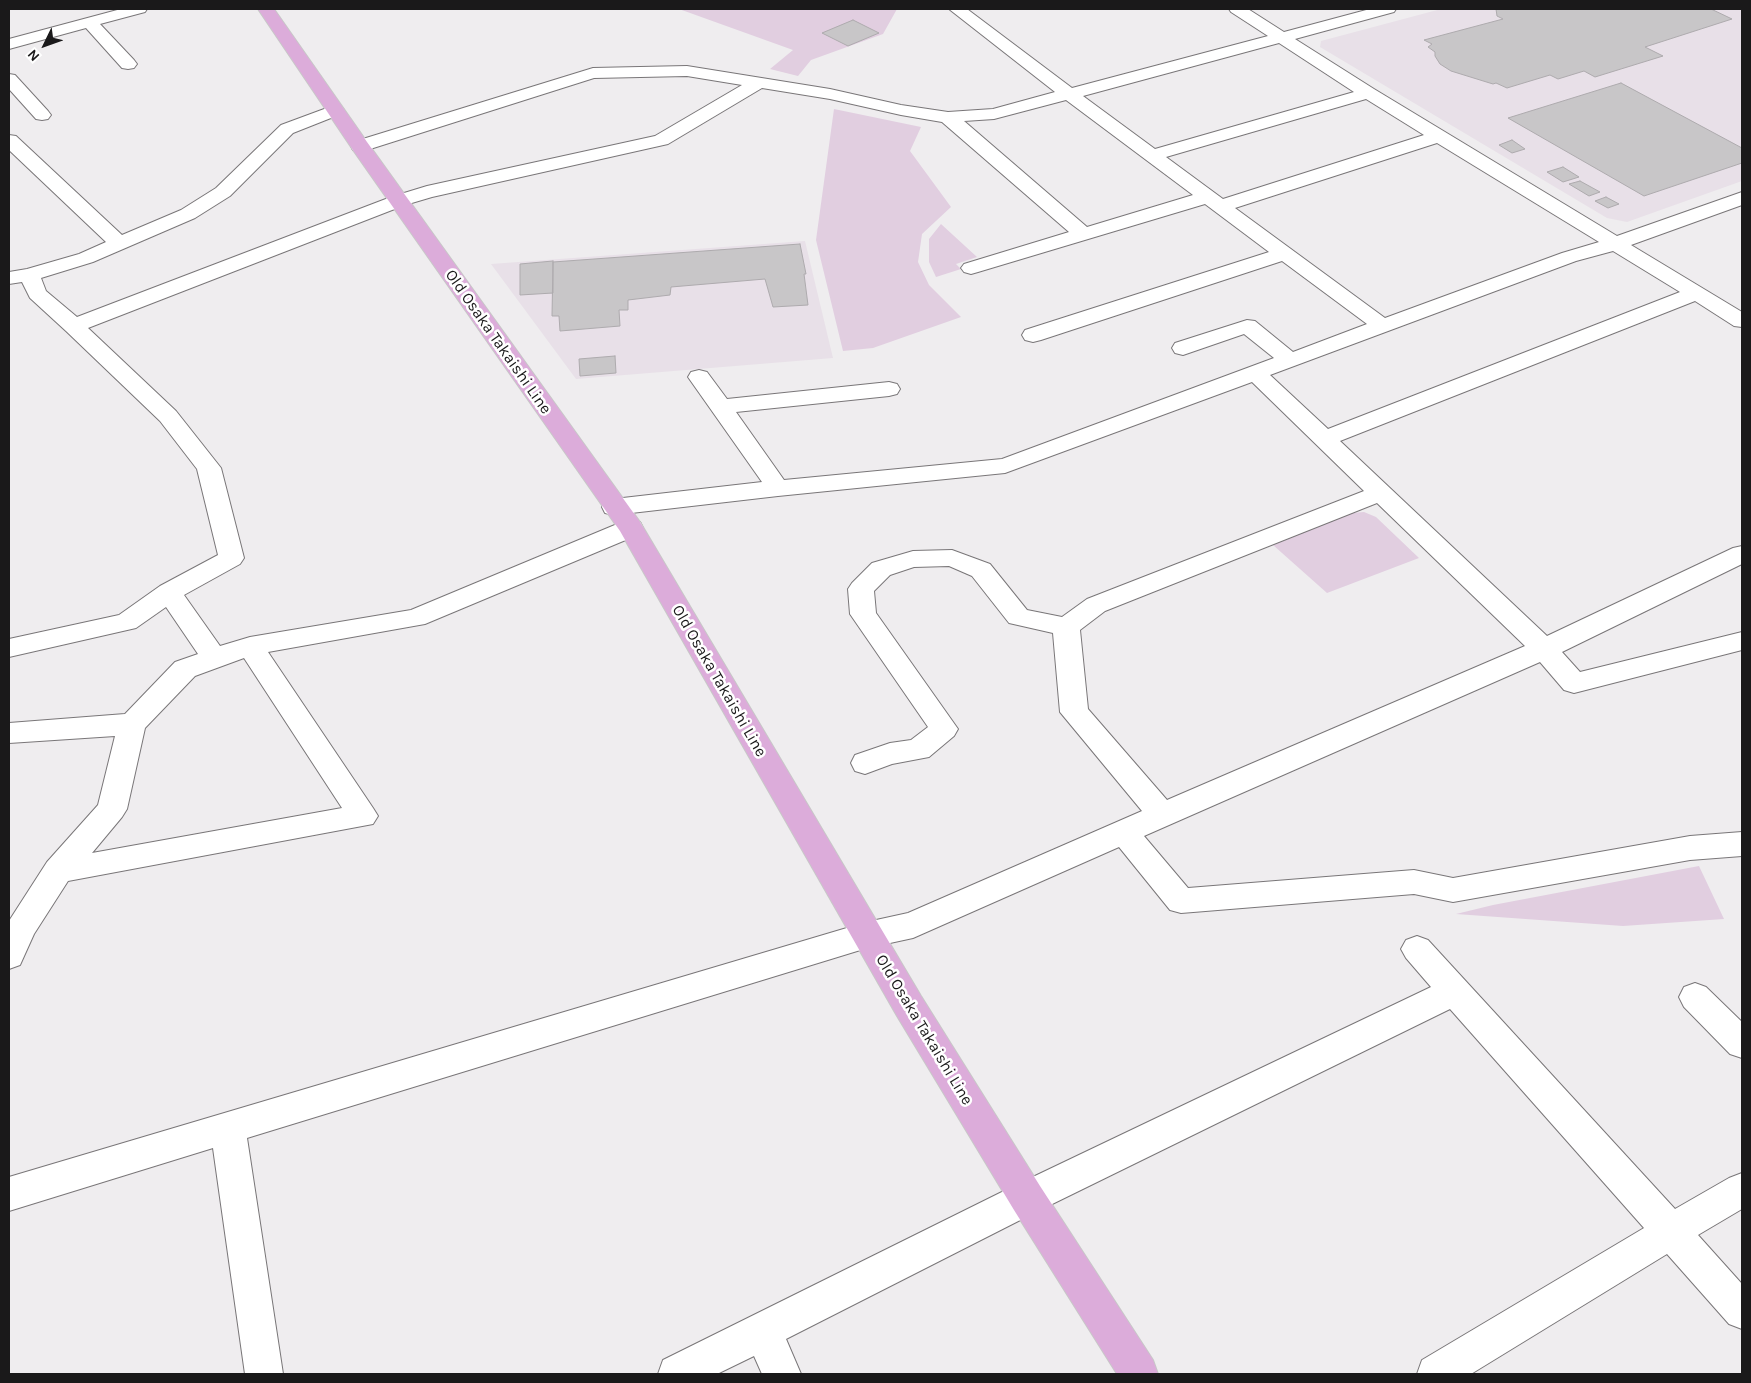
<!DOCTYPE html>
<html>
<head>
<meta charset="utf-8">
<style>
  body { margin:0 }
  #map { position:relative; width:1751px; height:1383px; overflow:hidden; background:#efedef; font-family:Karla,sans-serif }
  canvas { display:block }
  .frame { position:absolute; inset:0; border:10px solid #1a191a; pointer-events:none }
  .north { position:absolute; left:20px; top:20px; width:50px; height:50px; -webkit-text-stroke:4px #fff; paint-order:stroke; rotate:228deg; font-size:14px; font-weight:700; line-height:20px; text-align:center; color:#1a191a }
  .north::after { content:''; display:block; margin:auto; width:18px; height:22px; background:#1a191a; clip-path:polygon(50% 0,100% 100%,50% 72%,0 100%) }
</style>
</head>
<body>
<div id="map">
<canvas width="1751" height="1383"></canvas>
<div class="frame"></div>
<div class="north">N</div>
</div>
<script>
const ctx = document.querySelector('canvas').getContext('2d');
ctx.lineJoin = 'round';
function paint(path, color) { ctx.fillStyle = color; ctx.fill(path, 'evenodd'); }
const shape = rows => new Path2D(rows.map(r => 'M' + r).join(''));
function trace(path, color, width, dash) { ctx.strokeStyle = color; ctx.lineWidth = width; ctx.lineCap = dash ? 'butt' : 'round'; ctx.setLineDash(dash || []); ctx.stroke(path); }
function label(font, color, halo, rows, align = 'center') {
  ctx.font = font + ' Karla,sans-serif'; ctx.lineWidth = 5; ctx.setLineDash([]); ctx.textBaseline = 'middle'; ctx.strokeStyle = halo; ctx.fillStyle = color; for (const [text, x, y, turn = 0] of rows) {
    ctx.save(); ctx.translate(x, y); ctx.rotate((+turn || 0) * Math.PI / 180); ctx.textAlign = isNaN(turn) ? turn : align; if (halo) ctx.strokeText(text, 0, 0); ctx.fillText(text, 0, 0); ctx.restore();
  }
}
const built = shape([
  [1441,9,1742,9,1742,181,1627,222,1607,218,1320,47,1321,41],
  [805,241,833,358,576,379,491,264]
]);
const green = shape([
  [679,9,897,9,883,34,811,60,798,76,770,69,793,50],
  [834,109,921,127,910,151,951,207,922,234,918,262,929,285,961,317,873,348,843,351,816,240],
  [941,224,977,257,956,264,961,269,936,277,929,262,929,239],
  [1364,512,1376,517,1419,558,1327,593,1273,545,1352,513],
  [1699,866,1724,919,1623,926,1456,914,1493,905]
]);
const building = shape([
  [1496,9,1711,9,1732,19,1645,47,1663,56,1595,77,1584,71,1558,79,1550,75,1507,88,1496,83,1493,84,1451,71,1440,64,1435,56,1435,52,1428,47,1432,44,1424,40,1503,19,1497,16,1496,9],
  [853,20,879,33,848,46,822,33,853,20],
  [1621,83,1742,148,1742,163,1644,196,1508,118,1621,83],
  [1512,140,1525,149,1512,153,1499,145,1512,140],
  [1563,167,1579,177,1563,182,1547,172,1563,167],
  [1580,181,1600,192,1589,196,1569,184,1580,181],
  [1606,197,1619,204,1608,208,1595,201,1606,197],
  [800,244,806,274,804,274,808,305,773,307,765,279,671,287,670,295,628,300,628,310,619,310,620,326,560,331,559,316,552,316,553,262,800,244],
  [553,261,553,293,520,295,520,264,553,261],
  [615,356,616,373,580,376,579,359,615,356]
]);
const minor = shape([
  [121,9,147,9,145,12,100,24,134,60,137,64,134,68,128,69,122,68,86,28,9,49,9,39,121,9],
  [949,9,967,9,1072,88,1268,36,1231,12,1229,9,1248,9,1284,32,1370,9,1396,9,1394,12,1295,39,1374,89,1617,236,1742,192,1742,205,1631,245,1742,312,1742,327,1734,326,1695,301,1340,441,1547,636,1733,548,1742,546,1742,564,1562,652,1580,672,1742,632,1742,650,1574,693,1564,690,1540,662,1144,836,1188,888,1414,870,1453,878,1690,836,1742,832,1742,856,1690,860,1453,902,1414,894,1181,913,1170,910,1119,847,913,938,867,948,247,1138,283,1374,245,1374,213,1148,9,1211,9,1177,867,922,908,913,1142,811,1060,712,1053,633,1009,623,972,576,949,566,914,567,890,575,874,591,876,613,958,729,954,736,929,757,892,764,865,774,855,771,851,763,855,755,890,743,911,740,928,727,850,614,848,589,852,583,872,563,913,551,952,550,990,564,1027,610,1062,617,1087,599,1364,491,1252,382,1005,473,778,496,614,515,605,513,602,507,605,501,614,499,762,482,688,377,691,372,699,370,707,372,727,399,889,382,897,384,900,389,897,394,889,396,736,412,784,480,1002,459,1274,358,1244,334,1183,355,1175,353,1172,348,1175,343,1247,320,1255,321,1293,352,1367,324,1282,261,1041,340,1033,342,1025,340,1022,335,1025,330,1269,252,1205,204,978,272,971,274,964,272,961,268,964,264,1069,232,942,122,901,115,830,99,762,88,668,144,432,197,405,205,88,328,176,411,221,468,244,558,240,564,184,595,220,646,250,637,411,610,622,522,631,520,640,522,643,528,640,534,425,624,268,652,373,808,378,816,373,824,68,881,34,934,20,965,9,969,9,921,47,862,98,805,115,736,9,743,9,723,125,714,175,662,198,654,166,607,136,628,9,657,9,639,119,615,160,586,218,555,197,469,160,421,66,331,30,298,22,282,9,284,9,272,27,269,79,254,106,242,9,150,9,135,16,136,122,235,181,210,216,188,281,125,335,105,341,106,344,110,341,114,293,133,230,196,195,218,93,262,41,278,46,291,77,317,391,197,427,186,655,136,742,85,687,76,594,78,367,150,360,152,353,150,351,146,353,142,593,68,687,66,830,89,901,105,948,112,993,109,1055,92,949,9],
  [1279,43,1354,92,1155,149,1083,96,1279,43],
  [1366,99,1424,135,1223,199,1166,157,1366,99],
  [1066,100,1193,195,1087,227,964,121,994,119,1066,100],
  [1437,143,1599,242,1562,253,1385,318,1235,208,1437,143],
  [1613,251,1680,292,1328,429,1270,375,1576,261,1613,251],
  [1377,503,1525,646,1167,800,1088,709,1080,630,1105,611,1377,503],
  [244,658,342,808,92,853,122,817,127,809,145,728,195,676,244,658],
  [9,74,15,75,48,111,51,115,48,119,42,120,36,119,9,89,9,74],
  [1417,936,1428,940,1675,1209,1729,1178,1742,1173,1742,1209,1698,1235,1742,1284,1742,1329,1729,1324,1667,1254,1471,1374,1417,1374,1422,1360,1644,1228,1450,1009,1040,1210,786,1339,801,1374,762,1374,754,1356,717,1374,658,1374,663,1360,1014,1186,1431,987,1406,958,1401,949,1406,940,1417,936],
  [1695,983,1706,987,1742,1022,1742,1058,1730,1054,1684,1007,1679,997,1684,987,1695,983]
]);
const major = shape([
  [258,9,274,9,367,142,640,522,921,996,1040,1186,1153,1360,1158,1374,1117,1374,1014,1210,897,1016,620,531,353,150,258,9]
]);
const streetNames = [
  ["Old Osaka Takaishi Line",498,342,55],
  ["Old Osaka Takaishi Line",719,681,60],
  ["Old Osaka Takaishi Line",924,1030,59]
];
paint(built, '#e8e0e8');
paint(green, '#e1cee0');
paint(building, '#c8c6c8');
trace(building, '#aeabae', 1);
trace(minor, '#797678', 2);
trace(major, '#c8c8c8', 2);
paint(minor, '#fff');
paint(major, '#dcacda');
label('16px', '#1a191a', '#fff', streetNames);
</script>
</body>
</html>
